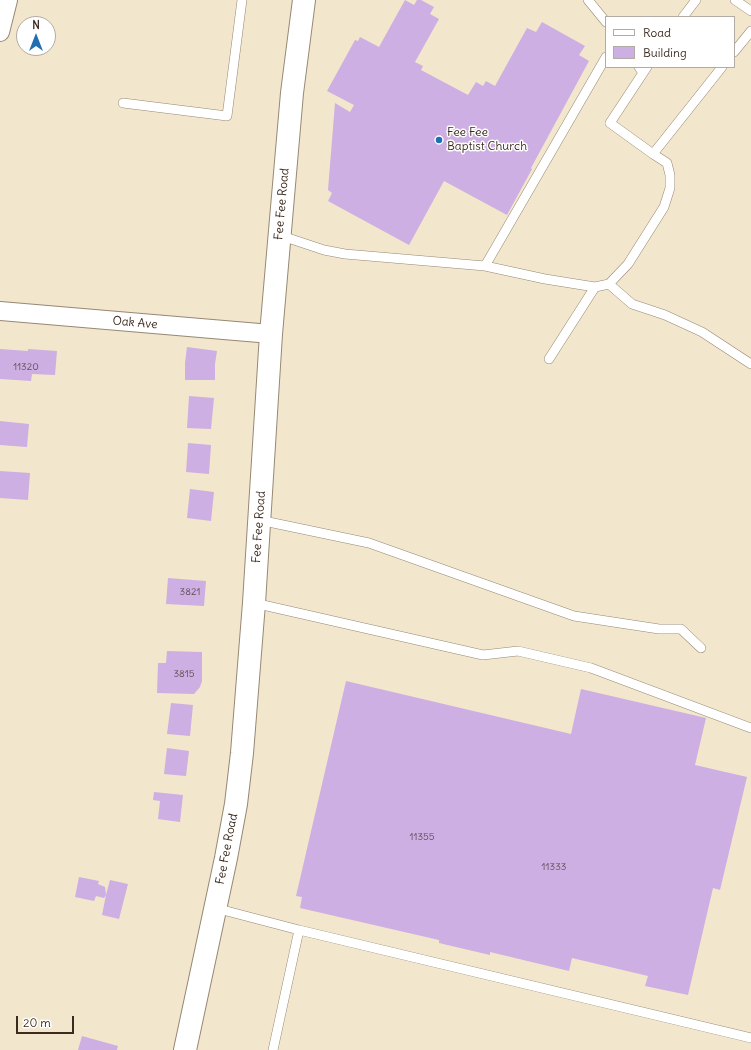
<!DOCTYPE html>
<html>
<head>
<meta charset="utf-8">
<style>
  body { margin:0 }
  #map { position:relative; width:751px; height:1050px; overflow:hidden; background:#f2e6cc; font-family:Delius,sans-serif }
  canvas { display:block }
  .legend { position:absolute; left:605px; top:16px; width:130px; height:52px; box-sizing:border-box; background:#fff; border:1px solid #b1aaa5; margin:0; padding:5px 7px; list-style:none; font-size:12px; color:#3b2a1e }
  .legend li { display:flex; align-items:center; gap:8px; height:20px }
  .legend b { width:20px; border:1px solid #b1aaa5 }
  .north { position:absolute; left:16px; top:16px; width:40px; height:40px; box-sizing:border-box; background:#fff; border:1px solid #b1aaa5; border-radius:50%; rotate:0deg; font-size:11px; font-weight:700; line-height:16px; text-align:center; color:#3b2a1e }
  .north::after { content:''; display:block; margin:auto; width:14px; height:18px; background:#1f6fb2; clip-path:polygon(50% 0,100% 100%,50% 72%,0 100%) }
  .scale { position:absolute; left:16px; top:1016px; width:58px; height:18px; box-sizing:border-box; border:2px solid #3b2a1e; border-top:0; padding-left:5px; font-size:12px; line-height:14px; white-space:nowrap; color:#3b2a1e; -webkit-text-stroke:3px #fff; paint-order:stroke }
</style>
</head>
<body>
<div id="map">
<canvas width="751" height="1050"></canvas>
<ul class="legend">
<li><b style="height:5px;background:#fff"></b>Road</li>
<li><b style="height:11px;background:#cdafe3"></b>Building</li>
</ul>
<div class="north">N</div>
<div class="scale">20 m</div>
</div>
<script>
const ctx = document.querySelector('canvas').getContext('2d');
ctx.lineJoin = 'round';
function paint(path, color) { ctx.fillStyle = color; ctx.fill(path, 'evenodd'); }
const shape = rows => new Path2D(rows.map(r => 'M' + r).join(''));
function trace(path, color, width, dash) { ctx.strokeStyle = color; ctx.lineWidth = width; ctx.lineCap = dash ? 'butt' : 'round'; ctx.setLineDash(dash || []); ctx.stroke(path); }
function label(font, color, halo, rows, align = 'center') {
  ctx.font = font + ' Delius,sans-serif'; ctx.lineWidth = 3; ctx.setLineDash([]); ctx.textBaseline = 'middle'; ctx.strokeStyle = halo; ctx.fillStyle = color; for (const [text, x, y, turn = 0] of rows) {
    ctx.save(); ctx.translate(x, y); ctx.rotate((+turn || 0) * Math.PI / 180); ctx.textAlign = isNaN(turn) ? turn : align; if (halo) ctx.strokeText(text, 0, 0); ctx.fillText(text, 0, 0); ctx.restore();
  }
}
const building = shape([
  [405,0,414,5,417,0,421,0,434,7,430,14,439,19,415,62,423,66,421,70,468,95,476,82,483,86,486,81,495,86,527,28,536,32,542,22,585,46,579,55,589,61,531,168,532,169,507,215,444,181,409,245,328,201,332,193,328,190,335,103,350,112,354,105,327,91,355,40,358,41,360,37,379,47],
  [187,347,217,351,215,364,215,380,185,380,185,363],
  [0,349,28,351,28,349,57,351,55,375,32,374,31,381,0,379],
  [189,396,214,398,211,429,187,428],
  [0,421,29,424,27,447,0,445],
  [188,443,211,445,209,474,186,472],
  [0,471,30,473,28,500,0,498],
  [190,489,214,492,211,521,187,518],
  [168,578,206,581,204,606,166,604],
  [167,651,202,652,202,681,200,687,194,694,157,693,158,663,166,663],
  [346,681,571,734,581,689,706,718,695,765,747,777,720,890,713,888,688,995,645,986,648,976,572,958,569,971,490,952,490,955,439,943,439,940,300,908,302,897,296,896],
  [171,703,193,705,190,736,167,734],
  [167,748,189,751,186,776,164,774],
  [154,792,183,795,180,822,158,819,160,801,153,800],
  [79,877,99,881,98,884,105,887,106,895,110,880,128,884,119,919,102,915,106,895,104,898,96,896,94,901,75,897],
  [82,1036,118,1046,117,1050,78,1050]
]);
const service = shape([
  [588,0,606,22],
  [735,0,751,11],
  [683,17,696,0],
  [734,52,751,31],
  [639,67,643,73,647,67],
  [643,73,610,123,653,154],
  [123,103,227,116,242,0],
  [279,235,324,250,345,254,485,266,606,57],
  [485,266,545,279,595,287,609,284,628,264,664,207,670,188,670,175,667,163,653,154,722,67],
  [609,284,632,304,665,315,702,332,751,364],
  [549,359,595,287],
  [259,520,369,543,574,616,659,629,681,629,701,648],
  [254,603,483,655,518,651,591,668,751,728],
  [215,908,299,930,273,1050],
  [299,930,751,1038]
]);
const minor = shape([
  [0,32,8,0],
  [0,311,271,334]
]);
const tertiary = shape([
  [185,1050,226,858,236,804,242,753,254,603,271,334,292,93,304,0]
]);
const markers = [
  [439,140,4,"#1f6fb2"]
];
const numberNames = [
  ["11320",26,367],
  ["3821",190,592],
  ["3815",184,674],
  ["11355",422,837],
  ["11333",554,867]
];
const poiNames = [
  ["Fee Fee",447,133],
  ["Baptist Church",447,147]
];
const streetNames = [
  ["Fee Fee Road",282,204,-85],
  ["Oak Ave",135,323,5],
  ["Fee Fee Road",259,527,-86],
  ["Fee Fee Road",227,849,-79]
];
paint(building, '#cdafe3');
trace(service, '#968875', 10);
trace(minor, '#968875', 20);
trace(tertiary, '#968875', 24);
trace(service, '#fff', 9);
trace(minor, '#fff', 18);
trace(tertiary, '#fff', 22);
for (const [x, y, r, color] of markers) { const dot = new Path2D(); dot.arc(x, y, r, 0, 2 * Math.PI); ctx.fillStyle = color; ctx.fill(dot); trace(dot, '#fff', 1.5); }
label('10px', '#604b4f', null, numberNames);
label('12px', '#3b2a1e', '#fff', poiNames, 'left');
label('12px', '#3b2a1e', '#fff', streetNames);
</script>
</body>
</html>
